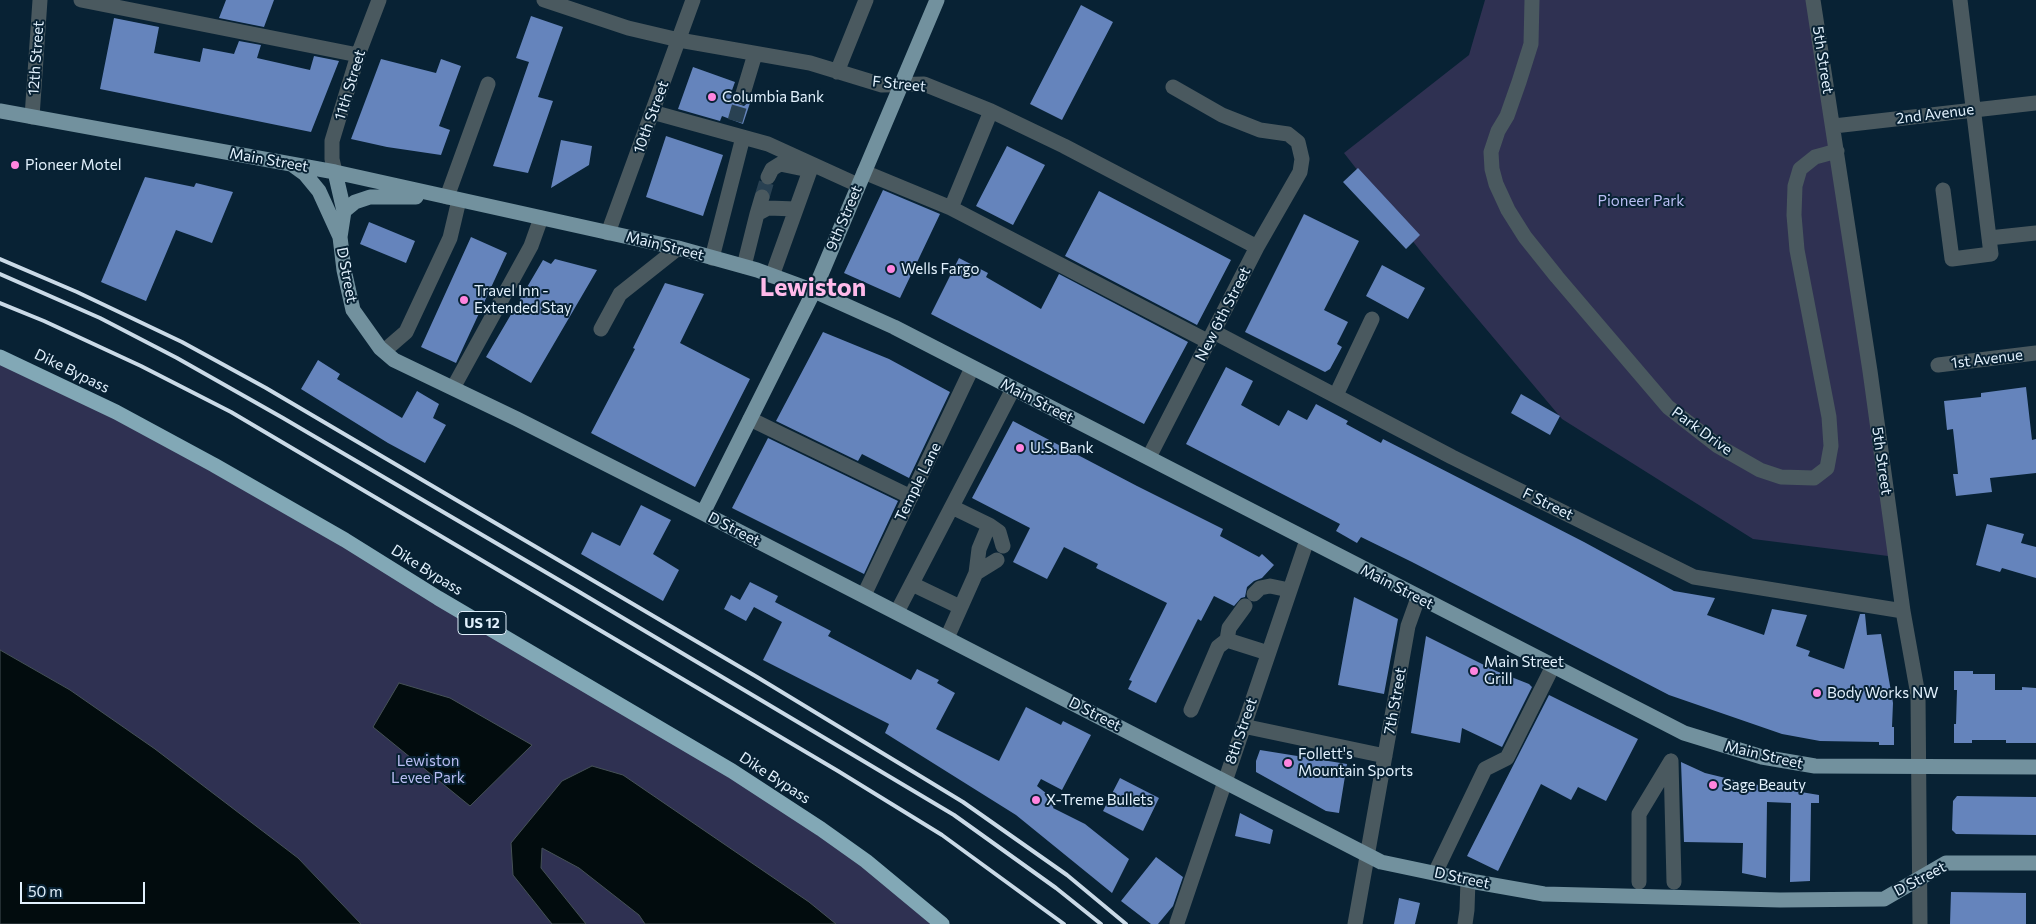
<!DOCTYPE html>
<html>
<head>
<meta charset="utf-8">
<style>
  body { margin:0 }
  #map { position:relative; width:2036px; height:924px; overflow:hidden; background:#082234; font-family:Commissioner,sans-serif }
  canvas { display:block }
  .scale { position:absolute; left:20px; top:882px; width:125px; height:22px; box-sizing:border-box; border:2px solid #e2f1fd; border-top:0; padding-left:6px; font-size:15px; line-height:18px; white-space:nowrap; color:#e2f1fd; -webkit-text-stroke:4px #082234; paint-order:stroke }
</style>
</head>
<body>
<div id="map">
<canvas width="2036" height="924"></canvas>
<div class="scale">50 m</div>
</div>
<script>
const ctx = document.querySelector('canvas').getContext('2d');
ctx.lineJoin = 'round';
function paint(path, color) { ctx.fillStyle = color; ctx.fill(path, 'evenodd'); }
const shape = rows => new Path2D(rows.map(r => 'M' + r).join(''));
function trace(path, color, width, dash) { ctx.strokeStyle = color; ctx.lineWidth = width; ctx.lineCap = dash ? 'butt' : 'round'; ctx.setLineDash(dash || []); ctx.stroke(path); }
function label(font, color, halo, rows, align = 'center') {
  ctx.font = font + ' Commissioner,sans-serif'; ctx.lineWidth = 4; ctx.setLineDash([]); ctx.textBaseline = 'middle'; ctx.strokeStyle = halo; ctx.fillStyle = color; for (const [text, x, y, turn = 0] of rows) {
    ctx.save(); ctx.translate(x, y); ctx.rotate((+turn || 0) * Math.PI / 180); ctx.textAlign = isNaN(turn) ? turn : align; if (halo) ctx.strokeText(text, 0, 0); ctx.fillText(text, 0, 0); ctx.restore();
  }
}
const green = shape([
  [1485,0,1813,0,1896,557,1753,539,1562,419,1422,253,1344,153,1469,55],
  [0,357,66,387,732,771,942,924,361,924,298,858,70,690,0,650]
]);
const water = shape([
  [0,650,70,690,155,749,298,858,361,924,0,924,0,650],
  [399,683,450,698,532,745,470,806,373,727,399,683],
  [592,766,623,775,809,902,836,924,645,924,639,915,579,868,542,848,541,868,586,924,552,924,513,875,511,843,562,781,592,766]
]);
const building = shape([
  [226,0,274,0,264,27,219,18],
  [1081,5,1113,22,1062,120,1030,104],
  [531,16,563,27,538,97,553,101,528,173,493,166,529,62,516,58],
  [114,18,159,27,154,53,200,62,203,48,234,54,239,41,261,45,257,58,310,70,314,56,339,61,311,132,100,89],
  [381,59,436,73,441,59,461,66,439,126,450,130,441,155,387,147,351,139],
  [693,67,735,82,731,93,733,94,735,103,744,106,751,100,743,124,722,116,720,121,678,109],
  [666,136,723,155,703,216,646,197],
  [561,140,592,146,589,165,551,188],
  [1007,146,1045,165,1013,225,976,206],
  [1358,168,1420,235,1406,249,1343,182],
  [145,177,194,187,196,183,233,192,212,243,176,230,146,301,101,282],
  [883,190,940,214,900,298,844,273],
  [1099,191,1231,260,1197,325,1065,256],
  [1304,214,1359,241,1324,310,1348,322,1337,344,1342,347,1330,369,1325,372,1245,332],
  [369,222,415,241,406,263,360,244],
  [471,237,507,253,456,363,421,347],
  [959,258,988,273,986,277,1041,309,1059,274,1188,342,1144,424,931,314],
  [555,259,597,270,531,383,486,357,543,260,551,264],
  [1382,265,1425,288,1408,319,1366,296],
  [665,283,704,294,680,343,750,379,695,487,591,433,635,349,633,348],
  [823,332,889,359,950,392,909,478,862,454,858,461,776,421],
  [318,360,340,374,337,379,402,418,417,391,439,404,433,418,446,425,425,463,388,443,301,389],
  [1226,367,1253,381,1241,405,1279,426,1288,410,1307,420,1316,404,1348,421,1346,424,1381,443,1383,439,1584,542,1674,591,1715,598,1707,615,1764,635,1772,609,1807,615,1796,646,1810,651,1808,656,1844,669,1860,614,1865,614,1867,635,1881,634,1893,703,1892,727,1894,727,1894,745,1879,745,1879,742,1820,741,1782,734,1669,695,1412,562,1361,537,1357,543,1336,531,1340,524,1186,444],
  [2026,387,2032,440,2036,439,2036,473,1990,478,1992,492,1956,496,1953,474,1958,474,1953,429,1947,430,1944,401,1981,397,1981,393],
  [1521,394,1560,416,1550,435,1511,413],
  [1013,421,1137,486,1223,529,1220,536,1259,557,1262,554,1274,565,1262,578,1254,581,1247,587,1245,597,1241,598,1234,606,1214,596,1201,621,1198,619,1156,703,1128,689,1132,681,1129,680,1167,603,1096,568,1098,564,1064,547,1047,579,1013,562,1030,528,972,498],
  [768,438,898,501,864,574,732,508],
  [641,505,671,520,653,554,679,570,663,601,581,554,592,532,620,546],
  [1987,524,2024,534,2021,543,2036,547,2036,578,2002,568,2000,572,1976,565],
  [750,582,778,596,775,602,831,631,828,636,911,680,917,669,939,680,937,683,955,693,936,729,999,761,1026,707,1061,725,1063,721,1091,735,1062,790,1041,779,1037,786,1056,801,1053,808,1085,824,1129,859,1112,893,1016,815,885,733,889,724,763,660,782,622,754,607,746,621,724,609,731,595,740,600],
  [1354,597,1398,619,1384,694,1338,685],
  [1426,636,1496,671,1529,684,1532,687,1502,747,1462,728,1460,743,1411,733],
  [1954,671,1973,671,1973,674,1995,674,1995,690,2022,690,2022,687,2036,688,2036,743,2006,743,2006,740,1972,740,1972,743,1954,743,1954,724,1956,724,1957,690,1954,690],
  [1549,695,1638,739,1606,801,1578,787,1571,800,1541,784,1498,871,1467,856],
  [1260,750,1347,764,1339,813,1326,811,1256,772,1256,761],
  [1681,762,1705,773,1746,783,1819,795,1819,803,1811,803,1810,881,1790,882,1791,803,1767,802,1766,878,1742,873,1743,843,1684,842],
  [1120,778,1159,798,1143,831,1103,811],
  [1957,796,2036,797,2036,835,1956,834,1952,830,1953,801],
  [1240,813,1273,830,1270,844,1235,836],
  [1156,857,1183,877,1173,906,1158,924,1151,924,1121,901],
  [1951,892,2026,893,2026,924,1950,924],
  [1399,898,1420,903,1415,924,1394,924]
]);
const minorTunnel = shape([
  [735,121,742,97],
  [762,197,768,177]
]);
const minor = shape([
  [81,0,358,55],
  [544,0,628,28,679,40,810,63,882,85,924,84,991,111,1064,146,1257,247],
  [1532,0,1531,44,1519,82,1507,116,1498,131,1491,152,1492,169,1496,184,1508,210,1525,237,1557,277,1668,407,1718,446,1760,470,1781,477,1814,478,1827,468,1831,446,1829,417,1797,250,1794,215,1795,186,1800,169,1815,157,1837,151],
  [1813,0,1870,371,1903,611,1918,695,1920,924],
  [837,72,866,0],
  [742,97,755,54],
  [652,112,768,144,858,185],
  [32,117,40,0],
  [1834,126,2036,103],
  [335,172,332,159,332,141,358,55,379,0],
  [864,172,951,208,1209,342],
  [768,177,772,169,780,164,809,170],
  [1943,190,1952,259,1991,254,1960,0],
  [447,197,488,84],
  [951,208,991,111],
  [757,214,762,197],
  [608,233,693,0],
  [1989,238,2036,233],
  [712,258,743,137],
  [744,266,757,214,768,208,796,209],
  [772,276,812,165],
  [601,329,620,294,678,248],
  [1214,332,1452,457,1694,577,1903,611],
  [384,351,406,332,450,238,459,200],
  [1938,365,2036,353],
  [453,388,531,246,541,218],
  [1336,395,1372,319],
  [750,419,911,497],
  [1149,457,1257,247,1300,172,1302,159,1298,142,1288,134,1260,130,1222,115,1173,87],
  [989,525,999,532,1003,546],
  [976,573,997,560],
  [912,584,960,607],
  [1254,594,1260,588,1270,586,1289,590],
  [864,595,972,368],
  [897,612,1013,389],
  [947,638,976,573,979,549,989,525,952,507],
  [1227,640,1229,628,1245,606],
  [1191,710,1218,647,1227,640,1268,653],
  [1243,726,1385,756],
  [1671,761,1674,882],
  [1435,873,1485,769,1507,758,1553,666],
  [1639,882,1639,814,1671,761],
  [1177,923,1307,540],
  [1355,924,1408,626,1418,598],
  [1465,924,1467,910,1468,880]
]);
const major = shape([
  [0,111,335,172,678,248,757,270,814,291,894,327,1684,733,1762,757,1815,766,2036,767],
  [294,166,305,174,319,191,340,237],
  [335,172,344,211,340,237,344,270,353,310,380,348,394,360,517,419,703,513,1381,862,1476,882,1544,894,1780,900,1884,899,1946,863,2036,863],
  [344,211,355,202,370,197,416,197],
  [703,513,814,291,937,0]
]);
const highway = shape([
  [0,357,116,412,214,465,345,540,438,598,732,771,821,829,866,861,942,924]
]);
const rail = shape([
  [0,259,77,292,182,342,266,388,757,677,963,802,1067,875,1126,924],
  [0,274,100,318,177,358,283,418,576,590,954,815,1056,888,1101,924],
  [0,303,44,321,141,366,231,412,838,771,942,835,1064,924]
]);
const markers = [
  [712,97,5,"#ff85df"],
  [15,165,5,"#ff85df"],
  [891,269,5,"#ff85df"],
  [464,300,5,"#ff85df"],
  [1020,448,5,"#ff85df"],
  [1474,671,5,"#ff85df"],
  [1817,693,5,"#ff85df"],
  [1288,763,5,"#ff85df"],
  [1713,785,5,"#ff85df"],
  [1036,800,5,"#ff85df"]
];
const shields = [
  [482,623,48]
];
const shieldNames = [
  ["US 12",482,623]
];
const streetNames = [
  ["12th Street",36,58,-86],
  ["5th Street",1823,60,81],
  ["F Street",899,84,6],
  ["11th Street",350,85,-73],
  ["2nd Avenue",1935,114,-7],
  ["10th Street",651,117,-70],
  ["Main Street",269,160,10],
  ["9th Street",844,218,-67],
  ["Main Street",665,246,14],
  ["D Street",347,275,79],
  ["New 6th Street",1223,314,-63],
  ["1st Avenue",1987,359,-7],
  ["Dike Bypass",72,371,26],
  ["Main Street",1037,401,27],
  ["Park Drive",1702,431,36],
  ["5th Street",1882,461,82],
  ["Temple Lane",918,482,-64],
  ["F Street",1548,504,26],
  ["D Street",734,529,27],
  ["Dike Bypass",427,570,32],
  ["Main Street",1397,587,27],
  ["7th Street",1395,701,-80],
  ["D Street",1095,714,27],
  ["8th Street",1241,731,-71],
  ["Main Street",1764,755,13],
  ["Dike Bypass",775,778,33],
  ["D Street",1462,878,12],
  ["D Street",1920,879,-28]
];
const poiNames = [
  ["Columbia Bank",722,97],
  ["Pioneer Motel",25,165],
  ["Wells Fargo",901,269],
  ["Travel Inn -",474,291],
  ["Extended Stay",474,308],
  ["U.S. Bank",1030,448],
  ["Main Street",1484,662],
  ["Grill",1484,679],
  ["Body Works NW",1827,693],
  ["Follett's",1298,754],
  ["Mountain Sports",1298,771],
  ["Sage Beauty",1723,785],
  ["X-Treme Bullets",1046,800]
];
const parkNames = [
  ["Pioneer Park",1641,201],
  ["Lewiston",428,761],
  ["Levee Park",428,778]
];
const townNames = [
  ["Lewiston",813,288]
];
paint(green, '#2f3152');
paint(water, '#020c0e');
trace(water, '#455156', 1);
paint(building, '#6584bc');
trace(minorTunnel, '#294152', 15, [15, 8]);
trace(minor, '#4a595f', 15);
trace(major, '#72919e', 15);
trace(highway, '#82a8b6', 15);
trace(rail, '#cadae7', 4);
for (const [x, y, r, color] of markers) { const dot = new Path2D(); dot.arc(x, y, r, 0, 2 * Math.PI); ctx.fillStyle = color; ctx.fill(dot); trace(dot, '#082234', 2); }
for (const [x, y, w] of shields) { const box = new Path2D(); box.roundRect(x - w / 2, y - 11.5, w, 23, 4); ctx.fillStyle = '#082234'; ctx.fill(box); trace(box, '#e2f1fd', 1); }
label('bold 14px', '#e2f1fd', null, shieldNames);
label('15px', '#e2f1fd', '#082234', streetNames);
label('15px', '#e2f1fd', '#082234', poiNames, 'left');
label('15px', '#b9bdf2', '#082234', parkNames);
label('bold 25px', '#ffbaea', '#082234', townNames);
</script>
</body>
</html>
